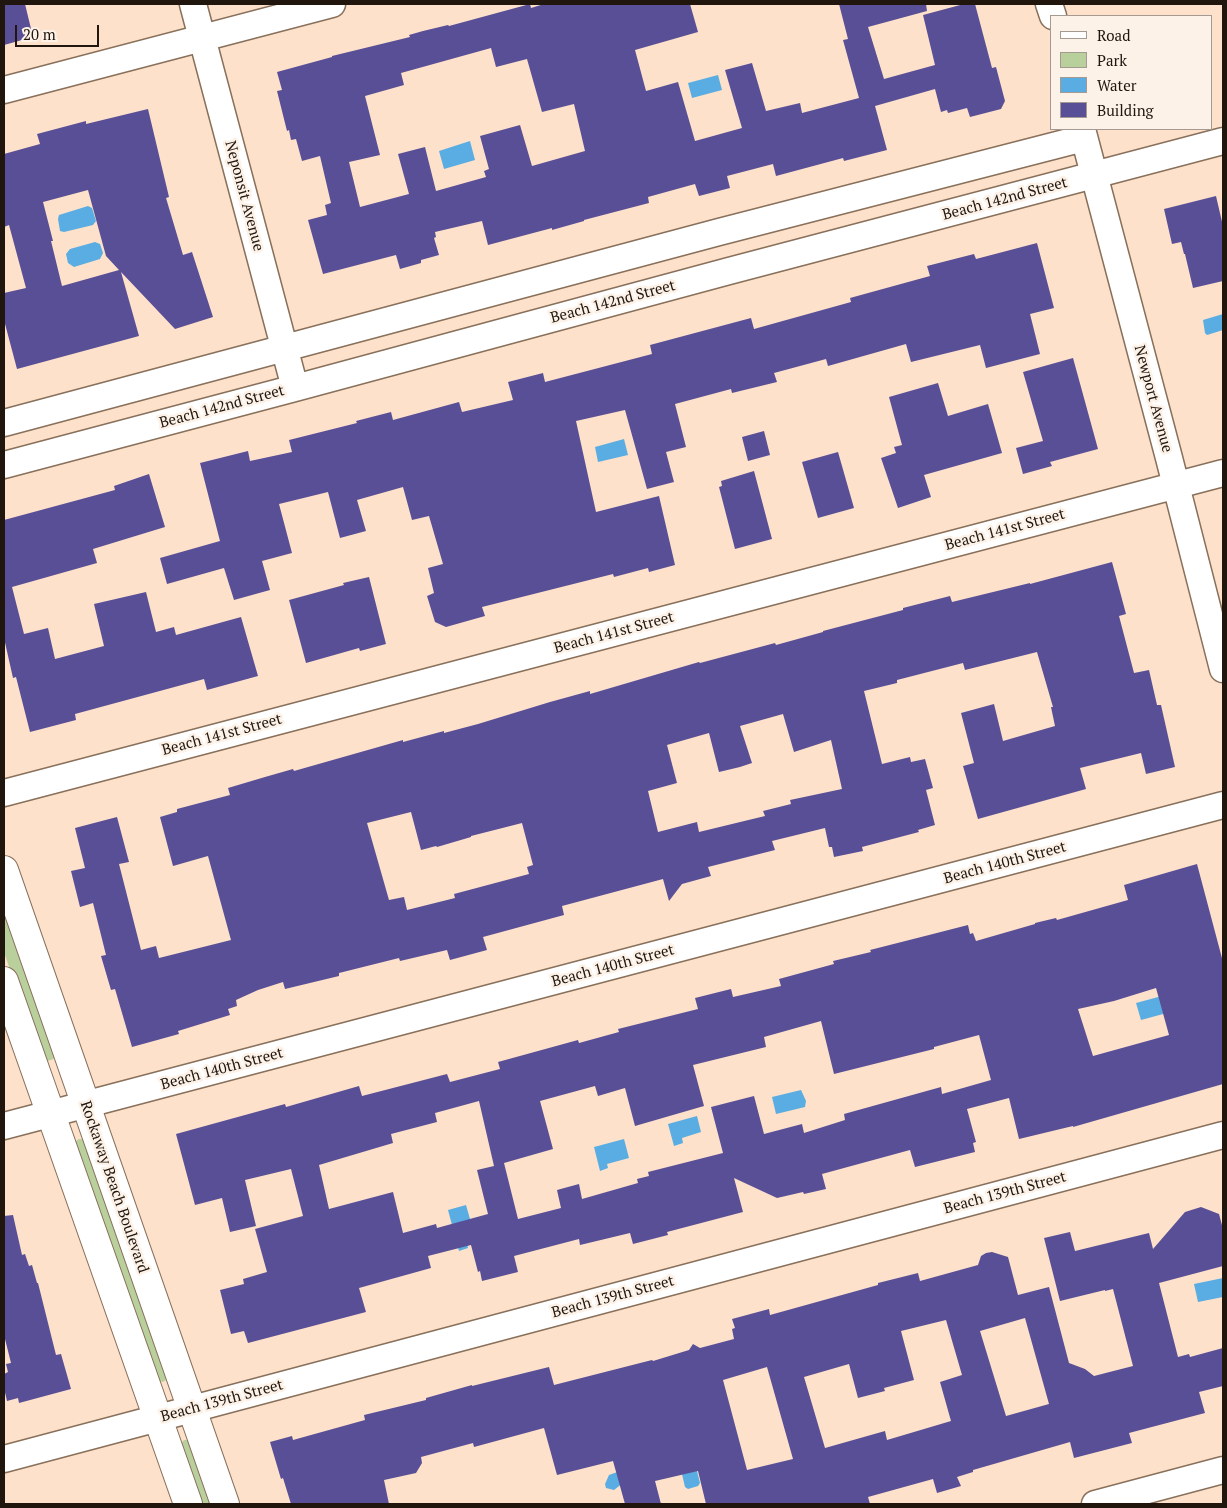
<!DOCTYPE html>
<html>
<head>
<meta charset="utf-8">
<style>
  body { margin:0 }
  #map { position:relative; width:1227px; height:1508px; overflow:hidden; background:#fde1ca; font-family:"PT Serif",serif }
  canvas { display:block }
  .frame { position:absolute; inset:0; border:5px solid #20160e; pointer-events:none }
  .legend { position:absolute; left:1050px; top:15px; width:162px; height:115px; box-sizing:border-box; background:#fdf2e8; border:1px solid #a59a91; margin:0; padding:6px 9px; list-style:none; font-size:15px; color:#20160e }
  .legend li { display:flex; align-items:center; gap:10px; height:25px }
  .legend b { width:25px; border:1px solid #a59a91 }
  .scale { position:absolute; left:15px; top:25px; width:84px; height:22px; box-sizing:border-box; border:2px solid #20160e; border-top:0; padding-left:6px; font-size:15px; line-height:18px; white-space:nowrap; color:#20160e; -webkit-text-stroke:4px #fdf2e8; paint-order:stroke }
</style>
</head>
<body>
<div id="map">
<canvas width="1227" height="1508"></canvas>
<div class="frame"></div>
<ul class="legend">
<li><b style="height:6px;background:#fff"></b>Road</li>
<li><b style="height:14px;background:#b9d09c"></b>Park</li>
<li><b style="height:14px;background:#59ade2"></b>Water</li>
<li><b style="height:14px;background:#594f97"></b>Building</li>
</ul>
<div class="scale">20 m</div>
</div>
<script>
const ctx = document.querySelector('canvas').getContext('2d');
ctx.lineJoin = 'round';
function paint(path, color) { ctx.fillStyle = color; ctx.fill(path, 'evenodd'); }
const shape = rows => new Path2D(rows.map(r => 'M' + r).join(''));
function trace(path, color, width, dash) { ctx.strokeStyle = color; ctx.lineWidth = width; ctx.lineCap = dash ? 'butt' : 'round'; ctx.setLineDash(dash || []); ctx.stroke(path); }
function label(font, color, halo, rows, align = 'center') {
  ctx.font = font + ' "PT Serif",serif'; ctx.lineWidth = 5; ctx.setLineDash([]); ctx.textBaseline = 'middle'; ctx.strokeStyle = halo; ctx.fillStyle = color; for (const [text, x, y, turn = 0] of rows) {
    ctx.save(); ctx.translate(x, y); ctx.rotate((+turn || 0) * Math.PI / 180); ctx.textAlign = isNaN(turn) ? turn : align; if (halo) ctx.strokeText(text, 0, 0); ctx.fillText(text, 0, 0); ctx.restore();
  }
}
const green = shape([
  [4,896,59,1057,42,1063,4,952],
  [79,1139,84,1139,167,1379,163,1382,159,1381,75,1146,76,1141],
  [184,1440,189,1440,214,1504,199,1504,181,1443]
]);
const water = shape([
  [718,75,722,90,692,98,688,83],
  [470,141,475,160,444,169,439,151],
  [88,206,92,208,96,221,93,225,64,232,60,231,58,219,59,215],
  [95,242,100,244,103,253,100,259,74,267,68,263,66,254,70,249],
  [1223,314,1223,330,1207,335,1205,333,1203,320],
  [624,439,628,455,598,462,595,447],
  [1173,993,1178,1010,1141,1020,1136,1003],
  [801,1090,806,1101,805,1107,776,1114,772,1097],
  [697,1116,701,1132,682,1138,683,1143,674,1146,668,1124],
  [624,1139,629,1158,607,1164,608,1168,600,1171,594,1147],
  [466,1205,472,1226,467,1243,468,1248,459,1251,448,1210],
  [1223,1278,1223,1297,1198,1302,1194,1284],
  [678,1457,694,1459,700,1483,698,1486,688,1489,685,1487],
  [620,1471,623,1483,614,1490,606,1488,605,1484,609,1475]
]);
const building = shape([
  [4,4,25,4,33,37,4,45],
  [530,4,531,8,544,4,690,4,698,32,635,50,646,91,678,82,695,141,742,128,725,70,752,63,766,111,800,103,802,113,859,98,843,40,848,39,839,4,926,4,927,11,868,27,884,79,935,65,923,15,964,4,975,4,992,68,996,67,1005,101,1001,109,970,117,967,108,948,113,947,110,941,112,935,89,875,106,887,150,844,161,843,158,776,176,773,164,727,176,730,188,699,196,695,184,648,197,649,203,584,220,584,221,552,230,552,228,488,245,482,221,435,232,436,237,434,238,439,255,421,260,421,263,400,269,396,255,323,274,308,220,327,215,325,205,331,203,320,156,302,161,296,139,291,140,289,130,287,131,277,91,282,90,277,72,332,57,332,56,410,37,409,35,423,31,448,25,449,26],
  [491,48,496,67,527,59,542,112,574,104,585,151,532,166,520,125,480,136,489,169,484,171,486,177,436,191,425,147,398,154,409,194,360,207,349,162,380,155,365,96,404,85,401,73],
  [148,109,169,197,166,198,183,255,192,252,213,317,175,329,121,272,139,336,17,369,4,320,4,293,26,288,9,225,4,227,4,154,40,144,37,134,86,121,86,124],
  [88,190,106,256,119,270,62,286,51,241,53,241,43,202],
  [1216,196,1223,226,1223,281,1193,288,1185,254,1184,254,1181,242,1172,244,1164,209],
  [1037,243,1054,308,1030,314,1040,354,986,368,980,345,911,362,906,344,828,366,826,359,774,373,777,382,732,393,731,389,675,404,686,447,666,452,674,482,647,489,625,410,576,421,596,512,659,496,675,565,649,572,648,568,614,577,613,574,482,607,485,616,446,627,435,622,427,596,434,593,428,568,443,564,429,516,412,520,403,487,357,500,366,531,340,538,328,492,279,504,292,553,262,561,270,590,234,600,224,568,167,584,160,558,220,541,200,463,248,451,250,461,292,452,289,440,357,423,356,421,391,412,393,420,459,402,462,412,513,400,508,382,543,373,545,382,652,354,650,345,751,318,754,329,851,302,850,298,930,276,927,266,974,254,976,259],
  [1073,358,1098,449,1050,462,1052,466,1023,474,1016,448,1043,441,1023,372],
  [938,383,948,416,988,404,1002,453,924,475,931,497,898,508,881,458,896,453,894,447,902,445,889,397],
  [764,431,770,455,748,461,742,437],
  [838,452,854,508,818,518,802,462],
  [754,471,772,539,735,549,719,487,722,486,721,481],
  [149,474,165,527,93,549,97,563,12,587,24,634,48,628,55,659,104,646,94,604,146,592,156,632,174,627,176,635,241,617,258,676,207,690,204,679,75,714,76,720,30,732,16,677,13,678,4,638,4,520,115,490,114,486],
  [1112,562,1126,614,1119,616,1134,673,1149,670,1157,705,1161,705,1175,767,1146,774,1141,753,1080,768,1086,789,978,819,963,766,974,763,961,713,994,704,1003,741,1055,726,1051,707,1053,707,1037,652,965,670,963,663,897,680,897,683,864,691,882,764,910,757,911,762,925,759,933,788,926,790,935,825,918,830,919,832,862,847,863,851,834,857,832,847,829,847,825,828,772,841,775,850,708,867,711,876,682,884,669,901,663,879,562,906,564,915,483,937,487,950,450,960,447,950,400,961,399,958,339,973,339,976,285,989,283,982,258,990,236,1000,237,1006,228,1009,230,1015,178,1031,179,1034,132,1047,115,989,111,990,101,956,106,955,93,903,80,907,71,871,85,868,75,828,117,817,129,862,119,864,141,950,156,946,159,958,231,940,208,856,173,866,160,817,177,812,177,809,230,795,228,788,265,777,293,769,294,771,403,740,403,742,444,731,444,733,478,724,550,702,590,691,590,694,699,662,700,663,775,643,776,645,823,632,823,631,903,610,903,608,950,596,952,602,1030,583,1030,584],
  [783,714,794,752,831,740,842,789,790,800,791,804,763,811,765,816,699,832,697,822,658,832,648,791,677,783,667,745,709,733,719,772,740,767,752,763,740,726],
  [411,812,421,850,436,846,437,847,471,837,471,836,522,823,533,865,527,867,529,874,454,894,455,898,407,910,404,897,389,900,367,823],
  [369,577,386,644,360,651,359,648,306,663,289,600,344,585,343,583],
  [1197,864,1223,962,1223,1084,1073,1127,1073,1126,1019,1139,1009,1098,967,1109,976,1142,973,1143,975,1152,915,1167,910,1150,822,1174,826,1189,804,1194,803,1192,777,1198,734,1178,743,1212,667,1232,668,1235,633,1244,630,1233,580,1245,579,1239,514,1256,518,1272,482,1281,480,1271,478,1272,471,1245,428,1256,431,1268,359,1288,366,1312,248,1343,244,1331,231,1334,220,1290,244,1284,243,1279,267,1272,255,1229,303,1216,291,1169,245,1180,256,1226,230,1232,222,1198,195,1205,176,1134,285,1104,286,1107,359,1086,362,1096,447,1074,450,1082,500,1069,498,1062,578,1040,579,1043,619,1032,618,1029,698,1009,695,998,731,989,733,997,781,986,779,979,834,964,833,961,871,952,870,950,929,935,968,925,970,934,973,933,976,941,1035,924,1035,923,1056,918,1057,920,1128,900,1124,885],
  [1156,988,1169,1035,1093,1056,1078,1009,1114,1001],
  [821,1021,834,1074,934,1049,934,1047,979,1035,991,1080,942,1094,941,1087,844,1114,845,1120,804,1133,802,1124,764,1134,754,1096,711,1107,723,1153,648,1172,649,1176,637,1179,638,1183,582,1199,579,1184,557,1190,561,1208,518,1219,504,1163,553,1149,540,1101,595,1086,598,1096,625,1088,635,1126,704,1106,693,1065,766,1047,764,1037],
  [479,1101,494,1166,477,1170,488,1214,437,1228,436,1224,403,1233,393,1192,329,1209,319,1165,393,1143,391,1134,437,1122,435,1113],
  [1201,1207,1219,1214,1223,1229,1223,1266,1159,1283,1178,1357,1189,1354,1190,1357,1223,1348,1223,1386,1199,1392,1205,1413,1129,1433,1132,1443,1074,1458,1070,1442,973,1470,973,1472,957,1477,961,1486,937,1493,933,1479,868,1497,870,1504,706,1504,698,1471,655,1481,661,1504,625,1504,613,1461,557,1475,544,1428,474,1447,473,1443,421,1457,422,1463,416,1473,384,1480,389,1504,291,1504,283,1478,281,1479,270,1442,292,1436,293,1440,365,1420,364,1415,426,1400,426,1398,472,1385,472,1386,549,1367,554,1385,652,1360,653,1361,689,1350,693,1344,700,1348,734,1339,732,1329,735,1328,732,1319,769,1309,770,1315,878,1285,878,1283,918,1273,920,1281,978,1265,981,1256,986,1253,992,1252,1008,1257,1018,1295,1049,1287,1069,1363,1085,1369,1094,1376,1133,1366,1113,1289,1105,1291,1105,1290,1060,1301,1044,1238,1070,1232,1075,1251,1149,1233,1153,1249,1185,1212],
  [1025,1318,1049,1404,1006,1416,980,1331],
  [946,1320,962,1375,940,1382,951,1421,887,1440,885,1431,825,1448,804,1377,849,1364,858,1398,885,1391,884,1388,914,1380,901,1331],
  [767,1367,793,1459,747,1470,723,1380],
  [13,1215,22,1255,25,1254,29,1266,32,1265,37,1283,38,1283,56,1355,61,1354,71,1389,19,1403,18,1398,7,1401,4,1388,4,1374,8,1372,6,1364,11,1363,4,1335,4,1216]
]);
const minor = shape([
  [193,4,295,388],
  [1049,4,1053,16],
  [4,90,332,4],
  [1082,129,1169,458,1223,669],
  [4,423,719,232,1084,138],
  [4,465,295,388,729,271,1223,141],
  [4,793,1223,473],
  [4,1126,1223,805],
  [4,1459,1223,1135],
  [1095,1504,1223,1470]
]);
const tertiary = shape([
  [4,870,225,1504],
  [4,981,188,1504]
]);
const streetNames = [
  ["Neponsit Avenue",244,196,75],
  ["Beach 142nd Street",1005,199,-15],
  ["Beach 142nd Street",613,302,-15],
  ["Newport Avenue",1153,399,75],
  ["Beach 142nd Street",222,407,-15],
  ["Beach 141st Street",1005,530,-15],
  ["Beach 141st Street",614,633,-15],
  ["Beach 141st Street",222,735,-15],
  ["Beach 140th Street",1005,863,-15],
  ["Beach 140th Street",613,966,-15],
  ["Beach 140th Street",222,1069,-15],
  ["Rockaway Beach Boulevard",114,1187,71],
  ["Beach 139th Street",1005,1193,-15],
  ["Beach 139th Street",613,1297,-15],
  ["Beach 139th Street",222,1401,-15]
];
paint(green, '#b9d09c');
paint(water, '#59ade2');
paint(building, '#594f97');
trace(minor, '#88705b', 29);
trace(tertiary, '#88705b', 30);
trace(minor, '#fff', 26);
trace(tertiary, '#fff', 28);
label('15px', '#20160e', '#fdf2e8', streetNames);
</script>
</body>
</html>
